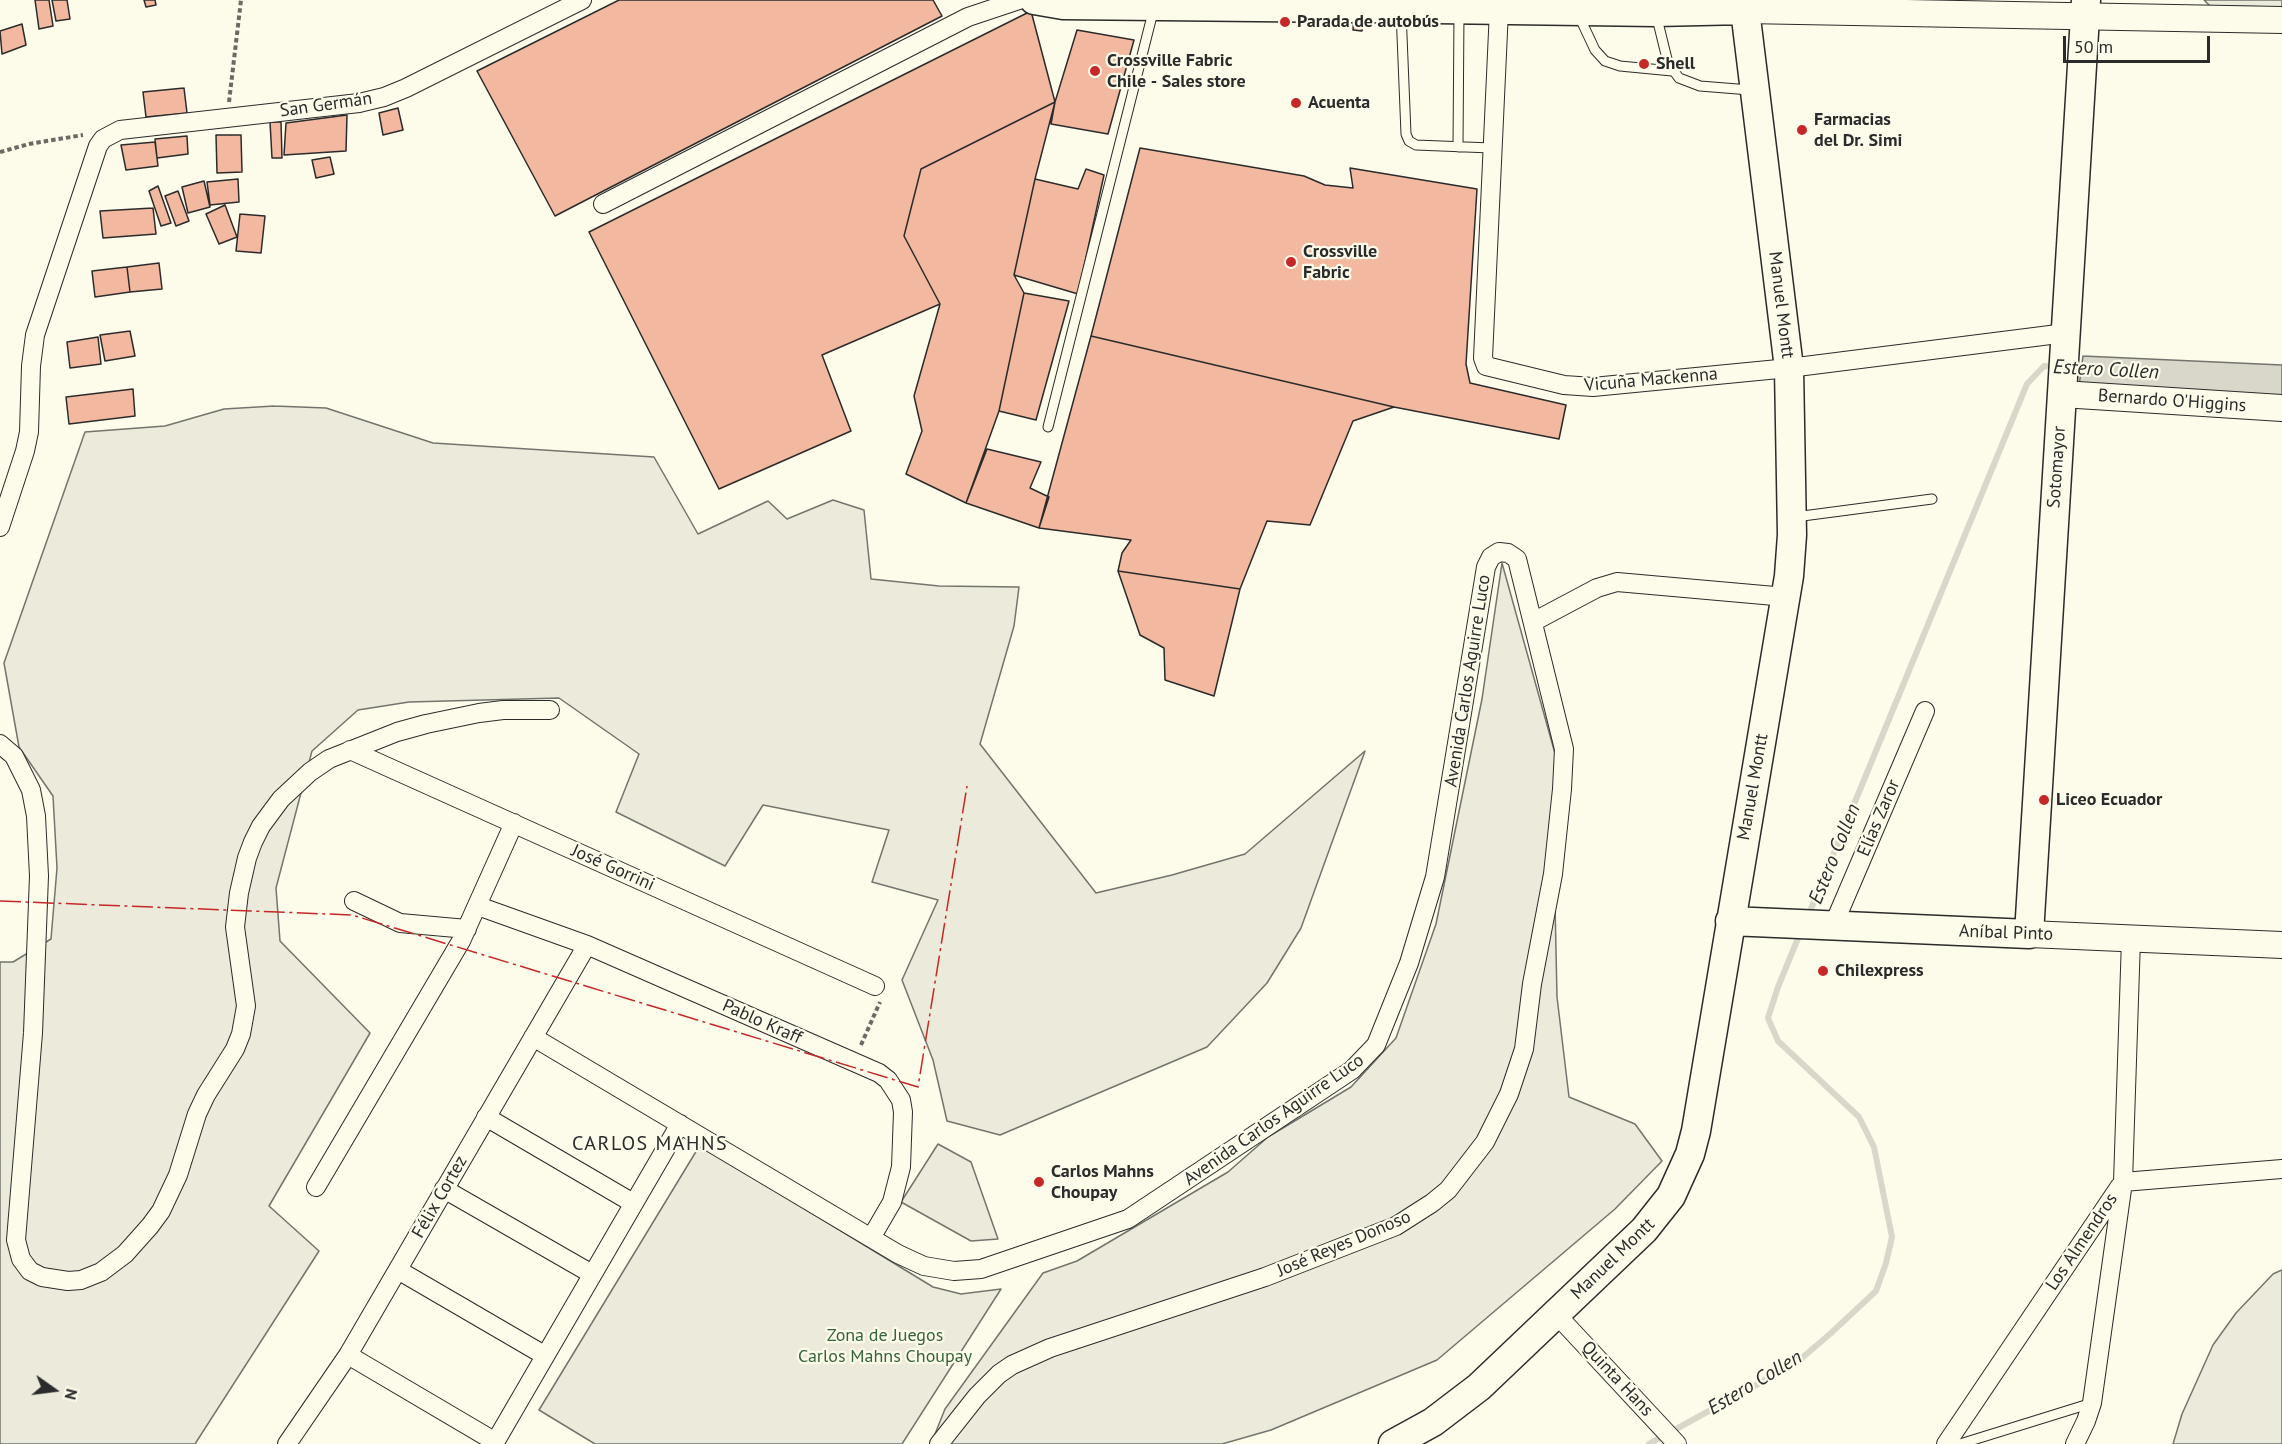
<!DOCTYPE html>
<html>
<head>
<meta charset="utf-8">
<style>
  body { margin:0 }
  #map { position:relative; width:2282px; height:1444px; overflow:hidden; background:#fdfbea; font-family:"PT Sans",sans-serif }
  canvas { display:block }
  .north { position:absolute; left:24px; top:1360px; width:60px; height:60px; -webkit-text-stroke:4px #fdfbea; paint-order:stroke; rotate:104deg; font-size:16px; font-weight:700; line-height:24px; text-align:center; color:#2b2b2b }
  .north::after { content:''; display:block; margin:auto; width:21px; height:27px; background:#2b2b2b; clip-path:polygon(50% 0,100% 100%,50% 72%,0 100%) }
  .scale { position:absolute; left:2063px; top:36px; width:147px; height:27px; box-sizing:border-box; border:3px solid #2b2b2b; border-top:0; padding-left:8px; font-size:18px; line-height:21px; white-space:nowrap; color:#2b2b2b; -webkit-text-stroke:4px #fdfbea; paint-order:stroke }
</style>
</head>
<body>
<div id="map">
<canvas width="2282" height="1444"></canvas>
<div class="north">N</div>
<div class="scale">50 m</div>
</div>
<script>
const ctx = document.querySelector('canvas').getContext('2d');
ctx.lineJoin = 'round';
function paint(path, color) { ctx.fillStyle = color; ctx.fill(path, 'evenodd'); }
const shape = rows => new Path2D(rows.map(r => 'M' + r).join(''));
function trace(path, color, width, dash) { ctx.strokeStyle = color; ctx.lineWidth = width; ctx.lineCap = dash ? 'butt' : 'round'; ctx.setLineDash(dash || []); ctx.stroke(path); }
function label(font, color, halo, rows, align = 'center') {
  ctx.font = font + ' "PT Sans",sans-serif'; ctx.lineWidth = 4.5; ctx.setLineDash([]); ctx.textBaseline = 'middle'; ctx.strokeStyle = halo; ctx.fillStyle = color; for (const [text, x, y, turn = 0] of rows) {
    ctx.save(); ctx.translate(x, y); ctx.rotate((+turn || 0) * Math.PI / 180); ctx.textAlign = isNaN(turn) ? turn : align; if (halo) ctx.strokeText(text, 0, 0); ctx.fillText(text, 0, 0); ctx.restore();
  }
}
const green = shape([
  [2204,0,2282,0,2282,7,2210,6,2204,0],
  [274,406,326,408,433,443,654,457,698,534,768,501,787,519,833,500,864,510,871,579,939,586,1019,587,1014,626,980,744,1096,893,1172,875,1245,854,1365,751,1301,928,1267,983,1207,1047,1000,1135,947,1121,933,1060,902,980,938,900,872,882,889,830,763,805,725,866,616,812,639,754,559,698,409,702,358,710,312,751,276,888,280,941,370,1033,269,1206,319,1251,195,1444,0,1444,0,962,13,962,51,939,57,868,53,796,19,747,4,663,85,432,165,426,224,409,274,406],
  [1502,563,1564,786,1555,904,1557,997,1569,1097,1635,1124,1662,1161,1615,1209,1437,1360,1271,1430,1222,1444,931,1444,945,1409,1043,1273,1077,1261,1228,1172,1268,1137,1351,1087,1396,1038,1436,924,1482,699,1502,563],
  [700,1145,933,1287,961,1294,1001,1289,902,1444,595,1444,539,1410,700,1145],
  [2282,1270,2282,1444,2173,1444,2182,1414,2213,1345,2236,1313,2273,1274,2282,1270]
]);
const parking = shape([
  [938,1144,971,1162,998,1239,971,1241,901,1202,938,1144]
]);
const water = shape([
  [2083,356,2282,365,2282,398,2079,386,2083,356]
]);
const stream = shape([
  [1808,916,2027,384,2044,366,2058,367],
  [1649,1444,1796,1363,1830,1334,1876,1291,1886,1263,1892,1237,1874,1147,1859,1117,1778,1041,1768,1018,1778,987,1801,931]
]);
const building = shape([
  [35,0,49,0,53,26,39,29,35,0],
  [52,0,67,0,70,19,56,21,52,0],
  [144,0,155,0,156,5,146,7,144,0],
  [619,0,933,0,942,16,555,216,477,71,619,0],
  [1355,0,1363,0,1362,31,1353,30,1355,0],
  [1031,11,1055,102,921,169,904,236,940,304,822,355,851,431,719,489,589,232,1031,11],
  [22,24,26,45,2,54,0,31,22,24],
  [1077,30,1134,40,1108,134,1051,124,1055,102,1077,30],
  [184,88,187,113,146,117,143,92,184,88],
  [1055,102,1035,179,1014,275,1024,293,999,411,966,503,906,474,922,431,914,396,940,304,904,236,921,169,1055,102],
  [398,108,403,130,383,135,379,113,398,108],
  [347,115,346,151,284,155,286,123,347,115],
  [270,122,281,122,282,158,272,158,270,122],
  [216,135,241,135,242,172,217,173,216,135],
  [187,136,188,154,157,158,155,139,187,136],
  [155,142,158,166,126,170,121,145,155,142],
  [1140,148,1304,176,1325,185,1353,188,1350,168,1477,189,1466,364,1470,383,1566,405,1559,439,1394,407,1091,336,1140,148],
  [330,157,334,174,316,178,312,160,330,157],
  [1086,169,1104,175,1078,294,1014,275,1035,179,1078,189,1086,169],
  [238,179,239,202,210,205,207,182,238,179],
  [204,181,210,207,188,213,182,187,204,181],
  [158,186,171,223,161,226,149,191,158,186],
  [178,191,189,221,176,226,165,196,178,191],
  [225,205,237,237,219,244,206,214,225,205],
  [153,208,156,234,103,238,100,211,153,208],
  [240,214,265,216,261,253,236,251,240,214],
  [159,263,162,289,130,292,127,267,159,263],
  [127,267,130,292,95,297,92,271,127,267],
  [1024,293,1069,301,1036,420,999,411,1024,293],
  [130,331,135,356,105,361,100,335,130,331],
  [1091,336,1394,407,1353,421,1310,525,1267,521,1240,589,1118,571,1122,553,1131,540,1039,528,1091,336],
  [98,337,101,364,70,368,67,342,98,337],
  [133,389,135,416,69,424,66,397,133,389],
  [987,449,1041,462,1030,488,1049,497,1039,528,966,503,987,449],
  [1118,571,1240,589,1214,696,1165,680,1164,648,1140,635,1118,571]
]);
const path = shape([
  [229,102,241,0],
  [0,152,29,144,83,135],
  [861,1045,880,1002]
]);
const lane = shape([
  [1401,11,1406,134,1409,141,1416,145,1491,148],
  [1656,14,1668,63,1679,78,1700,86,1750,90],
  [1579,16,1595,50,1605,61,1620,66,1672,71],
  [1458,147,1459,12],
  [1048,427,1154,8],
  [1795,517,1932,499],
  [1960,1444,2092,1403]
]);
const street = shape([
  [1499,10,1483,358,1486,366,1564,385,1593,387,1789,368,2066,333],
  [603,204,968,17,1019,0],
  [0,527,25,451,29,432,31,366,35,335,98,146,103,139,120,130,359,103,384,97,406,88,582,0],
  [1533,622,1597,588,1617,582,1786,597],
  [0,744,14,756,31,790,36,816,39,876,33,1033,16,1240,21,1259,30,1271,42,1277,68,1281,81,1280,101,1272,125,1254,150,1226,161,1211,178,1175,197,1114,206,1095,235,1049,241,1034,246,1006,235,927,239,893,247,858,253,842,261,826,281,799,310,772,329,759,397,732,426,724,479,713,503,710,550,710],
  [350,750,875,986],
  [354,901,400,923,467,929],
  [478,906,587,945,879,1073,888,1080,901,1100,903,1112,901,1167,892,1202,871,1238],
  [1833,926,1925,711],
  [533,1037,898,1254,924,1266,954,1271,981,1269,1128,1219,1352,1070,1376,1045,1409,963,1435,877,1486,567,1491,557,1499,552,1508,553,1517,559,1564,749,1562,789,1553,874,1532,984,1524,1049,1509,1094,1485,1142,1448,1190,1432,1203,1396,1226,1265,1277,1050,1348,1012,1365,999,1374,977,1396,939,1444],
  [486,1117,633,1203],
  [2123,1182,2282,1169],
  [316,1187,461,941,514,823],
  [444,1189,592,1274],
  [398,1270,544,1355],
  [1556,1314,1677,1444],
  [348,1355,494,1441],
  [287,1444,348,1355,587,945],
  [494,1444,680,1124],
  [1946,1444,2120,1186],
  [2075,1444,2086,1421,2092,1403,2123,1182,2131,939]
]);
const secondary = shape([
  [1744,0,1745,10,2282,20],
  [2062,394,2282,408],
  [2029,934,2282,945]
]);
const primary = shape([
  [1034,0,1063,5,1354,8],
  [1363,8,1656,12,1745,10,1789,368,1792,535,1789,576,1696,1131,1690,1154,1671,1196,1644,1230,1479,1387,1433,1422,1393,1444],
  [1730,921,2029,934,2086,0]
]);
const power = shape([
  [0,901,352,915,918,1087,967,786]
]);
const markers = [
  [1285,22,6,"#c62828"],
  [1644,64,6,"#c62828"],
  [1095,71,6,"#c62828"],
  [1296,103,6,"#c62828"],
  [1802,130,6,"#c62828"],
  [1291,262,6,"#c62828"],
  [2044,800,6,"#c62828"],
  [1823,971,6,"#c62828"],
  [1039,1182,6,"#c62828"]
];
const poiNames = [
  ["Parada de autobús",1297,22],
  ["Crossville Fabric",1107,61],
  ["Chile - Sales store",1107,82],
  ["Shell",1656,64],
  ["Acuenta",1308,103],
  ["Farmacias",1814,120],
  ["del Dr. Simi",1814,141],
  ["Crossville",1303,252],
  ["Fabric",1303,273],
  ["Liceo Ecuador",2056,800],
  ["Chilexpress",1835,971],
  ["Carlos Mahns",1051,1172],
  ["Choupay",1051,1193]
];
const streetNames = [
  ["San Germán",326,105,-8],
  ["Manuel Montt",1781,305,83],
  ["Vicuña Mackenna",1651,380,-5],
  ["Bernardo O'Higgins",2172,401,4],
  ["Sotomayor",2057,467,-86],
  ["Avenida Carlos Aguirre Luco",1468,681,-81],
  ["Manuel Montt",1753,787,-80],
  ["Elías Zaror",1879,818,-67],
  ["José Gorrini",613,868,24],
  ["Aníbal Pinto",2006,933,2],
  ["Pablo Kraff",762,1022,24],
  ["Avenida Carlos Aguirre Luco",1274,1120,-35],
  ["Félix Cortez",440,1197,-60],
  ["Los Almendros",2082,1242,-56],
  ["José Reyes Donoso",1344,1244,-23],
  ["Manuel Montt",1613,1259,-44],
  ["Quinta Hans",1617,1379,47]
];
const parkNames = [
  ["Zona de Juegos",885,1336],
  ["Carlos Mahns Choupay",885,1357]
];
const waterNames = [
  ["Estero Collen",2106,370,3],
  ["Estero Collen",1835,854,-68],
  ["Estero Collen",1755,1383,-31]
];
const neighbourhoodNames = [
  ["CARLOS MAHNS",650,1144]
];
paint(green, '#ecebdb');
trace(green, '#74746e', 1.5);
paint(parking, '#eceadb');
trace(parking, '#74746e', 1.5);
paint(water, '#d8d7c9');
trace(water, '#74746e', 1.5);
trace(stream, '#d8d7c9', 6);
paint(building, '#f2b8a0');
trace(building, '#2b2b2b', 1.5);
trace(lane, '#2b2b2b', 11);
trace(street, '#2b2b2b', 20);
trace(secondary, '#2b2b2b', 28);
trace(primary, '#2b2b2b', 31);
trace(path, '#6a6964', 4, [4.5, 3]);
trace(lane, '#fdfbea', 9);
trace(street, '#fdfbea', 18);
trace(secondary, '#fdfbea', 26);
trace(primary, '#fdfbea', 28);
trace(power, '#c62828', 1.5, [21, 4.5, 3, 4.5]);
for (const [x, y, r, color] of markers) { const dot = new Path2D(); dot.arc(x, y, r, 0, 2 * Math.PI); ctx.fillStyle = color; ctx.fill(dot); trace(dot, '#fdfbea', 2); }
label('bold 18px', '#2b2b2b', '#fdfbea', poiNames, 'left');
label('18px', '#2b2b2b', '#fdfbea', streetNames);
label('18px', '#34623c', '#fdfbea', parkNames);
label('italic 20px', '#2b2b2b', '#fdfbea', waterNames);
ctx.letterSpacing = '1.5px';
label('20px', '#2b2b2b', '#fdfbea', neighbourhoodNames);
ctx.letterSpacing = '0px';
</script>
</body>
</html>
